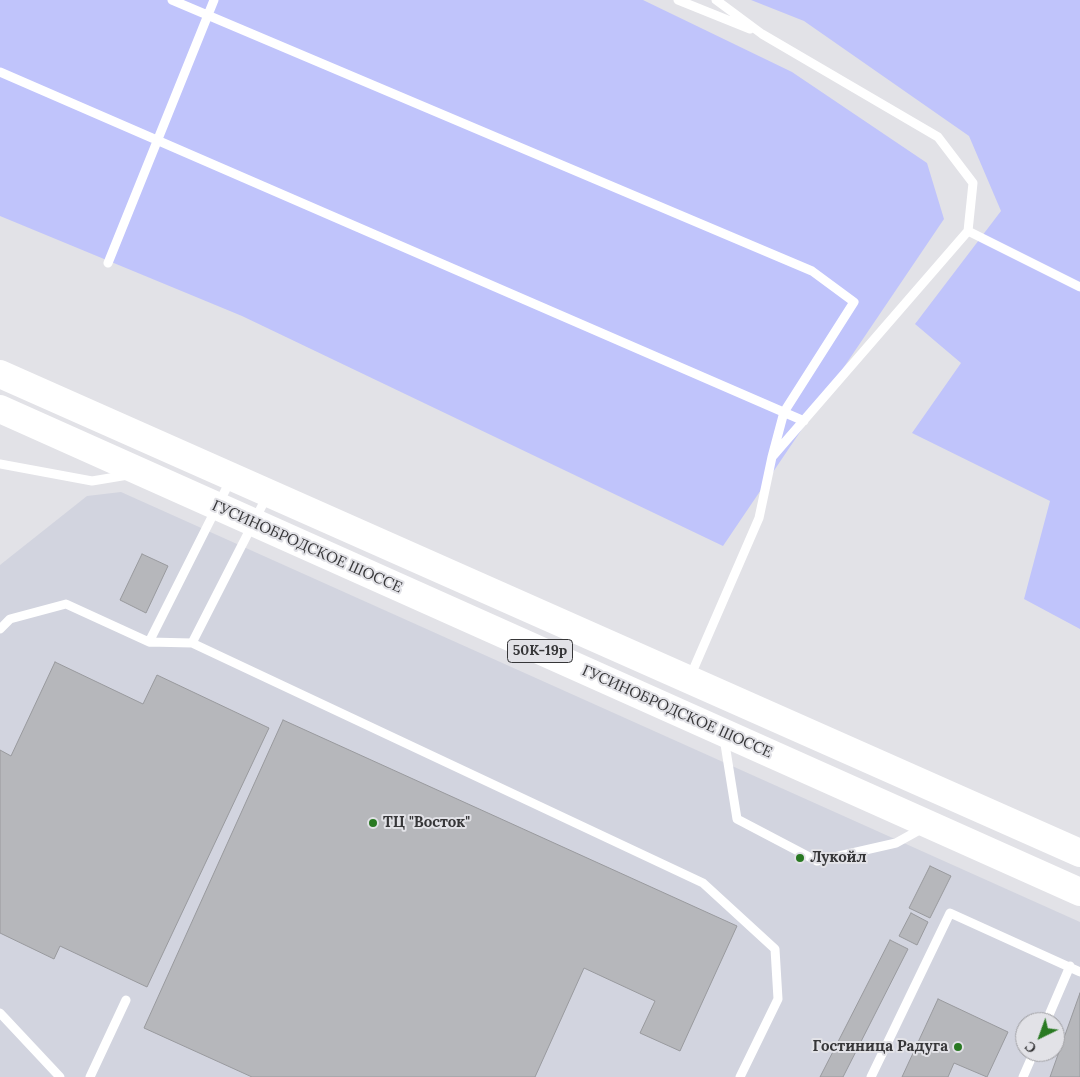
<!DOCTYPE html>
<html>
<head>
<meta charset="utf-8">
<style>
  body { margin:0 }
  #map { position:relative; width:1080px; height:1077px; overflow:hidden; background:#e2e2e7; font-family:Lora,serif }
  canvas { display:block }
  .north { position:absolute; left:1015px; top:1012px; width:50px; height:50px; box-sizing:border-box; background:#e2e2e7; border:1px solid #9d9da1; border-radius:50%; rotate:222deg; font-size:14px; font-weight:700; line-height:20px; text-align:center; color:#363638 }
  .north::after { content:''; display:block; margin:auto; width:18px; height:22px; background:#297922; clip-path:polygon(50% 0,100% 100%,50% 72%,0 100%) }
</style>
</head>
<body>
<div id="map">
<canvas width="1080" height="1077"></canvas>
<div class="north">С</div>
</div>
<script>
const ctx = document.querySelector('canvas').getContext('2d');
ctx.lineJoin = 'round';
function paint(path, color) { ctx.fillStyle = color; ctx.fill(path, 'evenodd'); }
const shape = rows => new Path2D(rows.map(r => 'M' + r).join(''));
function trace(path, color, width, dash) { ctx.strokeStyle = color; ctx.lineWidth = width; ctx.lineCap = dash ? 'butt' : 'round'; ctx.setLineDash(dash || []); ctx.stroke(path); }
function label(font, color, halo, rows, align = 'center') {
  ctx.font = font + ' Lora,serif'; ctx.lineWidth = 4; ctx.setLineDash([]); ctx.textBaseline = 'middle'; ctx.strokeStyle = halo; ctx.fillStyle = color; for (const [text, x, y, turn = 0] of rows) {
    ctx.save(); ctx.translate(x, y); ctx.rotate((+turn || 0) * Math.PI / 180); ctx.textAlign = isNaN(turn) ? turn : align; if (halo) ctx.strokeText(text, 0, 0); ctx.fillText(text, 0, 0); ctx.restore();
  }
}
const built = shape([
  [121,492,1080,922,1080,1077,0,1077,0,565,87,496],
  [1025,1022,1055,1022,1055,1052,1025,1052]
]);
const green = shape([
  [0,0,643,0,792,72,927,163,944,219,723,546,242,316,0,216],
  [751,0,1080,0,1080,629,1024,599,1050,501,912,433,961,363,915,324,1001,211,969,136,804,21]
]);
const building = shape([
  [142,554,168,566,146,613,120,600,142,554],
  [55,662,143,704,157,675,269,728,147,987,60,946,54,959,0,933,0,750,11,756,55,662],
  [283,720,737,926,680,1051,640,1033,655,1001,584,968,535,1077,252,1077,144,1028,283,720],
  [930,866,951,876,930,918,909,908,930,866],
  [911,913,928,922,917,945,899,936,911,913],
  [890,940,908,949,843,1077,820,1077,890,940],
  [1080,993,1080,1077,1050,1077,1080,993],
  [938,999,1008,1032,987,1077,954,1063,948,1077,902,1077,938,999]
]);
const service = shape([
  [172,0,812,271,854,302,784,412,772,457],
  [678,0,750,29],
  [0,72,804,421],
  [968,231,1080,287],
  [108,263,214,0],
  [0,464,92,481,128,475],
  [267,496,192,643,703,883,775,949,778,999,740,1077],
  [0,629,10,619,66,604,149,642,231,479],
  [149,642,192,643],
  [690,677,759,518,772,457,968,231,973,183,938,137,762,34,716,0],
  [724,738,737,819,817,861,896,843,923,828],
  [0,1013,60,1077],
  [1046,1022,1070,966],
  [90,1077,126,1000],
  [871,1077,950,913,1080,972],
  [1023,1077,1034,1052]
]);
const primary = shape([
  [0,374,1080,853],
  [0,409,1080,892]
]);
const markers = [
  [373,823,5,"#297922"],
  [800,858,5,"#297922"],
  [958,1047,5,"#297922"]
];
const shields = [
  [540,651,65]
];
const shieldNames = [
  ["50К-19р",540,651]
];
const streetNames = [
  ["ГУСИНОБРОДСКОЕ ШОССЕ",307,547,24],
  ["ГУСИНОБРОДСКОЕ ШОССЕ",677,712,24]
];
const poiNames = [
  ["ТЦ \"Восток\"",383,823],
  ["Лукойл",810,858],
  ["Гостиница Радуга",948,1047,"right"]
];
paint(built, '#d2d4df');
paint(green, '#c0c4fb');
paint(building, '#b6b7bb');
trace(building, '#999a9e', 1);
trace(service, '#fff', 9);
trace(primary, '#fff', 28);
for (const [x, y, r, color] of markers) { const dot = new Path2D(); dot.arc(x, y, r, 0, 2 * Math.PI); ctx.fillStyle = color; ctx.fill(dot); trace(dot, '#e2e2e7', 2); }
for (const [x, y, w] of shields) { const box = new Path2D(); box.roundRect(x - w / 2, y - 11.5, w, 23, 4); ctx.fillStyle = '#e2e2e7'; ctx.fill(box); trace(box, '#363638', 1); }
label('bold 14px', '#363638', null, shieldNames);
label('15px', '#363638', '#e2e2e7', streetNames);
label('bold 15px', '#363638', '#e2e2e7', poiNames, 'left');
</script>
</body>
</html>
